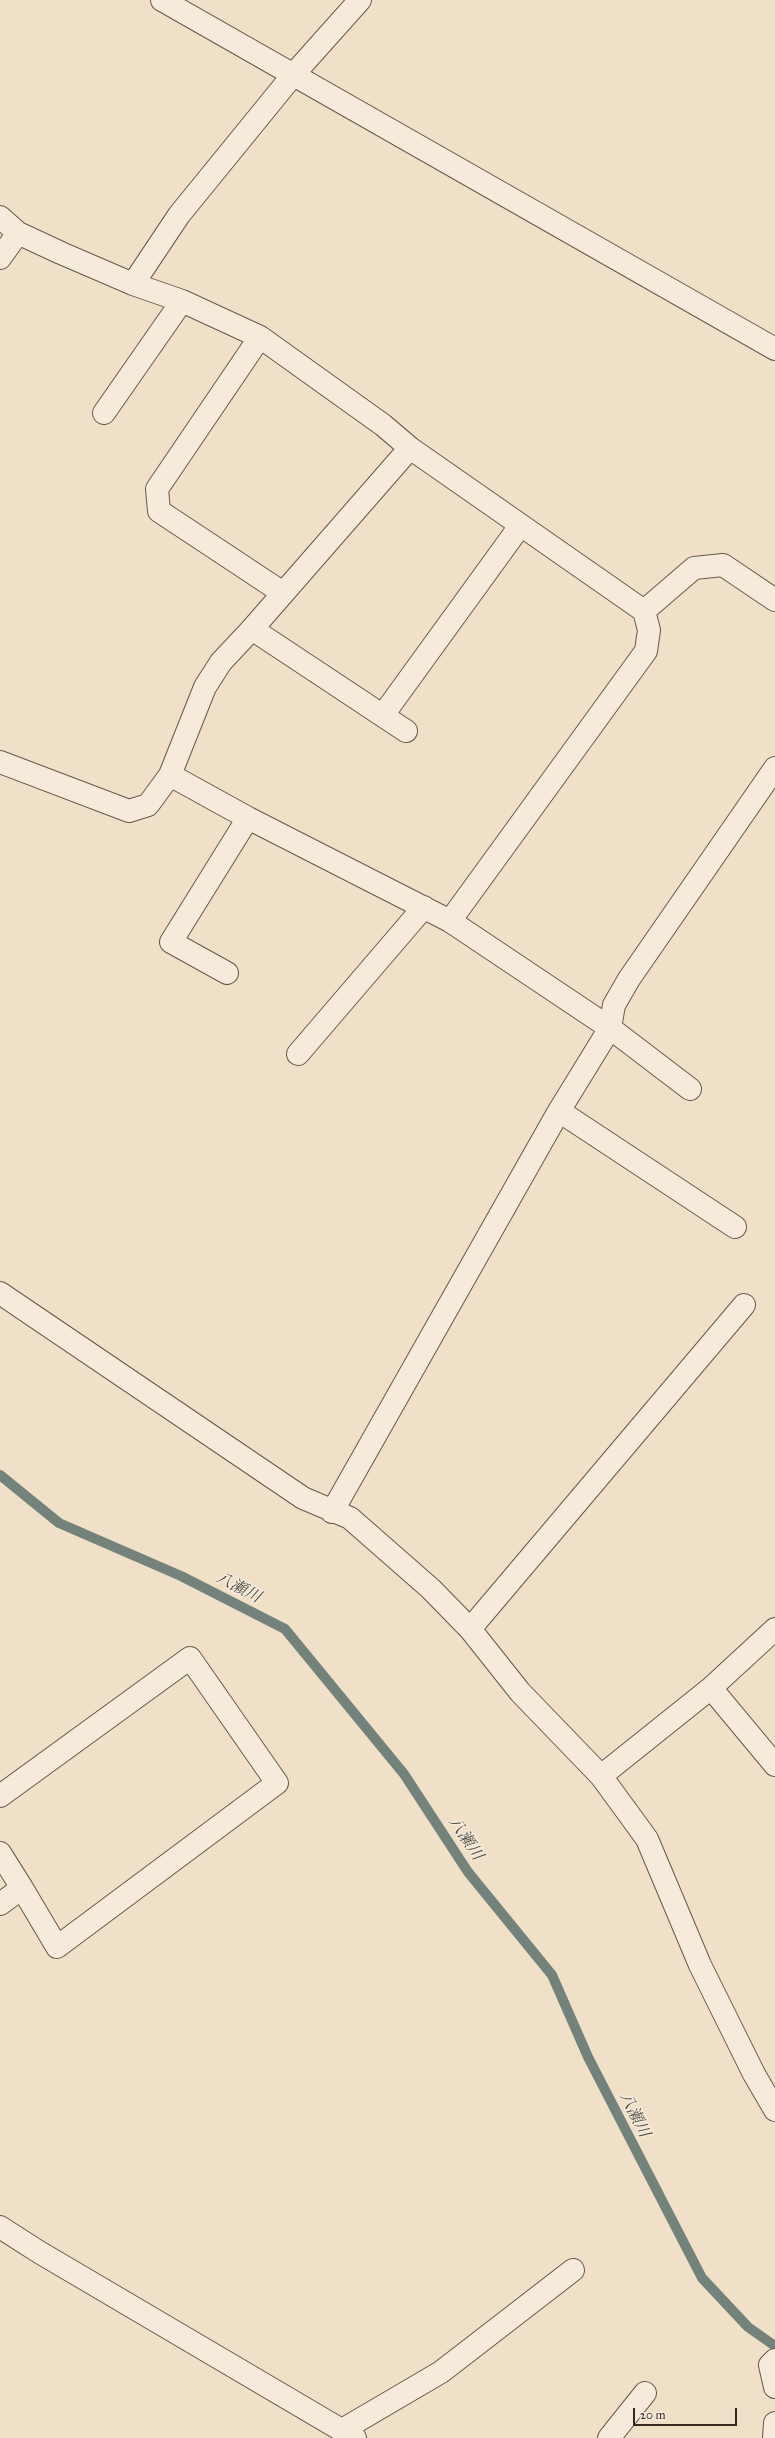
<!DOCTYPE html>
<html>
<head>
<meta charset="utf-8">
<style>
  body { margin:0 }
  #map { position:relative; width:775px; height:2438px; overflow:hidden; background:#f1e0c8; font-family:"IM FELL Great Primer",serif }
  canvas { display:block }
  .scale { position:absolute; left:633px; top:2408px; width:104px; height:18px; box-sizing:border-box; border:2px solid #362a20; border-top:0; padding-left:5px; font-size:12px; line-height:14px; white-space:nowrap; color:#362a20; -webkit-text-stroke:3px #f6ebdb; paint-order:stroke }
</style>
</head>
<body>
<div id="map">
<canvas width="775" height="2438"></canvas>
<div class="scale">20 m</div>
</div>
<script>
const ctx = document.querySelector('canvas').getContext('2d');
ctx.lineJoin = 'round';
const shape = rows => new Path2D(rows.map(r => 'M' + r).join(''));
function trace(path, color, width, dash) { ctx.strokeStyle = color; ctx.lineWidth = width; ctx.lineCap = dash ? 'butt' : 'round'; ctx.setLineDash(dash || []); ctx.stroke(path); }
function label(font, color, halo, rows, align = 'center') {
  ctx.font = font + ' "IM FELL Great Primer","Noto Serif JP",serif'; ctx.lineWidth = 3; ctx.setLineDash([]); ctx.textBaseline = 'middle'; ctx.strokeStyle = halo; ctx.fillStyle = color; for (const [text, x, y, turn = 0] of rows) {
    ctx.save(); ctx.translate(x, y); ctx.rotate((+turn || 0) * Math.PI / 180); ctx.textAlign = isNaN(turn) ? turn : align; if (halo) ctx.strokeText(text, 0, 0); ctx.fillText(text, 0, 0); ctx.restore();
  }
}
const stream = shape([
  [0,1475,59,1523,181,1576,285,1629,404,1774,468,1872,552,1975,588,2057,702,2278,748,2327,775,2346]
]);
const minor = shape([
  [162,0,775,349],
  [0,217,18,233,61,253,133,284,182,301,260,337,383,425,410,448,644,611,694,568,723,565,775,600],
  [0,258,18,233],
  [133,284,179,215,293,75,360,0],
  [260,337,157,489,159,511,283,593],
  [104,413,182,301],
  [644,611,649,630,646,651,450,921,610,1028,690,1089],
  [252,629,406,731],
  [383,715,520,526],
  [0,762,129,811,148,805,170,775,248,818,450,921],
  [170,775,205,687,221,662,252,629,410,448],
  [227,973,171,942,248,818],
  [298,1054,424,907],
  [559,1111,735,1227],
  [0,1293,303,1498,350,1518,431,1589,470,1629,520,1692,601,1776,647,1839,700,1965,754,2074,775,2110],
  [332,1512,559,1111,610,1028,614,1005,629,979,775,768],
  [470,1629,744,1305],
  [711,1688,775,1765],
  [601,1776,711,1688,775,1629],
  [0,1796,190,1658,277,1783,57,1947,22,1888],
  [0,1853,22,1888,0,1904],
  [0,2227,39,2252,355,2438],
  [775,2360,770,2365,775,2387],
  [342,2430,441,2372,573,2270],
  [609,2438,645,2393],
  [774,2438,775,2423]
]);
const waterNames = [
  ["八瀬川",238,1588,27],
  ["八瀬川",465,1839,56],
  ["八瀬川",634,2115,63]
];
trace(stream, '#73827b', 10);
trace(minor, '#65584a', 24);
trace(minor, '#f6ebdb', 22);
label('italic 16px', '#4f4f46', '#f6ebdb', waterNames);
</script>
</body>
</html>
